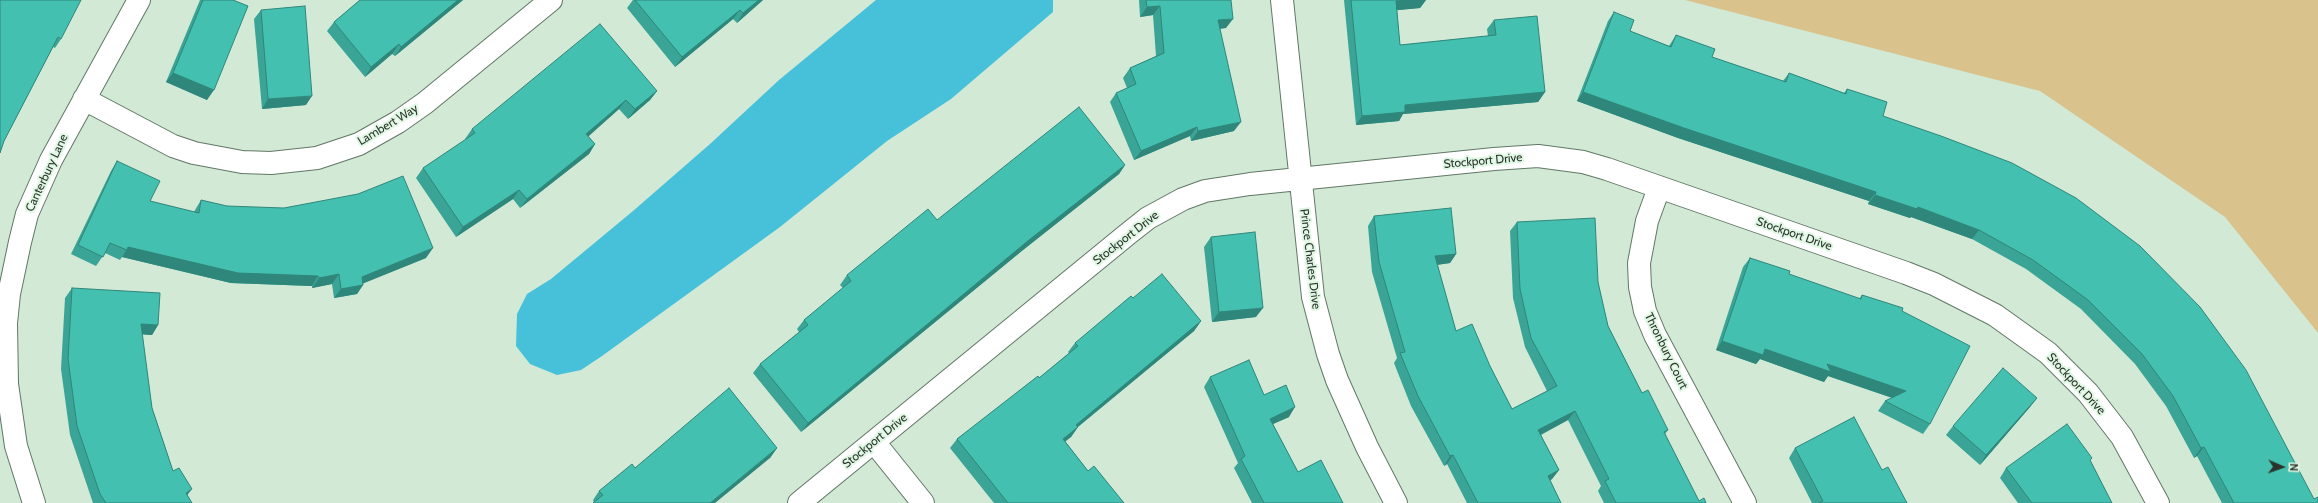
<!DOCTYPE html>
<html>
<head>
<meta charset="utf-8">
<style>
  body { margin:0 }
  #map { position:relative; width:2318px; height:503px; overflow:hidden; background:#d2e9d6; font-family:Cabin,sans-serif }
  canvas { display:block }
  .north { position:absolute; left:2262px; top:447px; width:40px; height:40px; -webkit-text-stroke:3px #dff7e3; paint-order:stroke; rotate:92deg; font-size:11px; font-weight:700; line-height:16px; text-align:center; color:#2b342c }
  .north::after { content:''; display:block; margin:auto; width:14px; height:18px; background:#2b342c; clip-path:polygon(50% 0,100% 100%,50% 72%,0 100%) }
</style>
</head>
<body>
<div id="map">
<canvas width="2318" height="503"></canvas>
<div class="north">N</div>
</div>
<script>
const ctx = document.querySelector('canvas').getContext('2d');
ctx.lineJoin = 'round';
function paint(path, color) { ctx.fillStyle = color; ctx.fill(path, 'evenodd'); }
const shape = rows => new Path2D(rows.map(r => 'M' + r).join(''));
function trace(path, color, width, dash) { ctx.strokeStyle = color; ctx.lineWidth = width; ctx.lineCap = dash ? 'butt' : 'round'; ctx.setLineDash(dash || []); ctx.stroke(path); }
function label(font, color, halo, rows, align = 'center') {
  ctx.font = font + ' Cabin,sans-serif'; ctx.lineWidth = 4; ctx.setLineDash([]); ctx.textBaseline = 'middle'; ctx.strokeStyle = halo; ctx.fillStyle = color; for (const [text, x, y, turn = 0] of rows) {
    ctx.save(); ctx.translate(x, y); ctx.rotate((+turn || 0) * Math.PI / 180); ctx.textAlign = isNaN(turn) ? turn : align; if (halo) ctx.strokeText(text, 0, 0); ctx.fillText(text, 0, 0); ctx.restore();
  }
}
const green = shape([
  [1685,0,2318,0,2318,333,2225,217,2040,91]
]);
const water = shape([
  [876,0,1053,0,1053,12,951,99,887,141,780,227,602,356,581,370,557,375,530,364,516,346,517,314,527,294,551,279,633,211,710,144,779,80]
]);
const street = shape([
  [1282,0,1313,297,1328,354,1337,380,1367,447,1396,503],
  [84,99,173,146,194,153,242,162,271,163,317,158,359,144,398,122,425,103,551,0],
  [1659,188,1647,221,1639,263,1640,287,1645,311,1655,335,1745,503],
  [874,442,923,503],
  [34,503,16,446,7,384,6,323,9,294,20,242,27,214,51,160,139,0],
  [799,503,1129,233,1148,218,1183,199,1205,191,1250,184,1494,159,1538,156,1583,162,1607,169,1906,273,1934,284,1995,315,2048,353,2088,393,2122,437,2158,503]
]);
const wall = shape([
  [0,0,61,39,55,48,53,47,4,141],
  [200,0,233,0,207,100,166,82],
  [360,0,463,0,395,56,392,54,365,77,327,31,334,22],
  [633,0,763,0,737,23,733,19,675,67,627,8],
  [1139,0,1231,0,1226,28,1220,29,1234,131,1191,141,1190,136,1134,160,1110,102,1116,93,1127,88,1123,78,1130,68,1156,56,1153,15,1140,17],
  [1344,0,1426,0,1420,8,1397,10,1400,45,1488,36,1487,29,1494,20,1545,92,1538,102,1403,114,1399,121,1356,125],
  [261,10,306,105,262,109,254,19],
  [1614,12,1630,31,1669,46,1676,35,1712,57,1783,81,1789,73,1844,93,1847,89,1883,116,2318,503,2222,503,2197,456,2194,458,2166,406,2135,364,2081,309,2026,269,1972,239,1911,217,1910,218,1868,204,1869,201,1678,138,1577,101,1608,21],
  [657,91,650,100,628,119,619,109,588,136,595,144,589,154,520,208,513,199,456,237,416,178,423,168,466,140,465,139,472,129],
  [117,161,150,201,194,212,195,210,201,200,426,258,363,283,363,285,357,294,334,298,332,284,312,288,312,286,231,283,122,257,120,260,105,253,96,266,71,254,111,171],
  [1125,165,1119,174,1023,250,801,432,753,373,760,364,799,332,797,329,804,320,843,288,840,285,847,275,937,220],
  [1374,216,1456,254,1450,263,1437,265,1456,331,1490,366,1512,409,1547,391,1525,347,1513,298,1510,231,1517,222,1598,282,1608,326,1642,393,1668,430,1665,434,1699,501,1706,503,1604,503,1598,491,1601,486,1568,420,1541,435,1559,470,1552,479,1550,481,1561,503,1467,503,1447,464,1444,466,1411,406,1394,363,1397,358,1372,272,1368,226],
  [1211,237,1256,317,1212,322,1204,247],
  [1750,258,1789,274,1859,299,1862,295,1902,311,1930,424,1923,434,1878,411,1885,401,1892,398,1828,376,1824,382,1760,359,1756,364,1716,350,1743,267],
  [72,288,158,325,152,335,142,334,152,408,173,471,192,503,93,503,70,435,61,369,65,298],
  [1133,298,1201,321,1194,331,1078,427,1071,437,1065,441,1088,471,1124,503,994,503,950,448,957,439,1039,378,1069,353,1068,352,1075,343],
  [1210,377,1264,395,1289,417,1273,424,1298,472,1343,503,1252,503,1234,468,1238,463,1204,387],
  [2037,398,2030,407,1980,465,1946,435,1953,426],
  [777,448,770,458,594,502,593,500,599,491,635,468],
  [1795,448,1882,470,1907,503,1812,503,1789,458],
  [2090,460,2112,503,2018,503,2000,478,2006,468]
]);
const shadedWall = shape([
  [458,0,463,0,395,56,401,47],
  [759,0,763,0,737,23,743,13],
  [1409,0,1426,0,1420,8,1389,11,1396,1],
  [1160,6,1153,15,1140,17,1147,7],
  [740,10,733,19,675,67,682,57],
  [1233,19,1226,28,1211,29,1218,20],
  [399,44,392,54,365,77,371,67],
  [173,73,214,90,207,100,166,82],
  [657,91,650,100,628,119,635,109],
  [1545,92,1538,102,1403,114,1399,121,1356,125,1362,116,1405,105],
  [1583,92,1876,192,1869,201,1678,138,1577,101],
  [312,96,306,105,262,109,268,99],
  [626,100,619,109,580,144,586,134],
  [1241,122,1234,131,1191,141,1198,131],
  [1197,127,1190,136,1134,160,1141,151],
  [595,144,589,154,520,208,527,199],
  [1125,165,1119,174,1023,250,801,432,808,423,1029,240],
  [519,190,513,199,456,237,463,227],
  [1875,195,1918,207,1979,230,1972,239,1911,217,1910,218,1868,204],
  [128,247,318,276,312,286,231,283,122,257],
  [433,248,426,258,357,286,363,285,357,294,334,298,341,289,362,277],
  [1456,254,1450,263,1428,266,1435,256],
  [339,274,332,284,312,288,319,278],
  [1263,308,1256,317,1212,322,1219,312],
  [1201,321,1194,331,1069,434,1076,425],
  [141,324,158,325,152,335,134,334],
  [1722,341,1765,349,1827,364,1906,391,1899,400,1828,376,1824,382,1760,359,1756,364,1716,350],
  [2037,398,2030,407,1980,465,1986,455],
  [1295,407,1289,417,1264,428,1270,419],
  [1575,411,1568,420,1532,439,1538,430],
  [1078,427,1071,437,1057,448,1063,439],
  [2204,447,2197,456,2194,458,2201,448],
  [777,448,770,458,715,503,710,503],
  [1453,455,1447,464,1444,466,1450,456],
  [1559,470,1552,479,1541,485,1548,476],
  [192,489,185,498,186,493]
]);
const building = shape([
  [0,0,81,0,61,39,58,37,4,141,0,153,0,0],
  [203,0,233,0,248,6,214,90,173,73,203,0],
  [360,0,458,0,401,47,399,44,371,67,334,22,360,0],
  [635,0,759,0,743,13,740,10,682,57,635,0],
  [1146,0,1231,0,1233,19,1218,20,1241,122,1198,131,1197,127,1141,151,1116,93,1136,84,1130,68,1164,53,1160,6,1147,7,1146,0],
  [1351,0,1409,0,1396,1,1400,45,1496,35,1494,20,1537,16,1545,92,1405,105,1405,112,1362,116,1351,0],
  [305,6,312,96,268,99,261,10,305,6],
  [1614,12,1634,20,1630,31,1671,47,1676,35,1715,49,1712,57,1786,82,1789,73,1846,94,1847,89,1887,102,1883,116,1941,136,2012,163,2076,198,2140,246,2200,307,2246,370,2314,499,2318,497,2318,503,2234,503,2204,447,2201,448,2173,396,2142,354,2088,300,2033,260,1979,230,1918,207,1917,209,1875,195,1876,192,1684,128,1583,92,1614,12],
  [600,24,657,91,635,109,626,100,586,134,595,144,527,199,519,190,463,227,423,168,475,133,472,129,600,24],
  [1079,107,1125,165,1029,240,808,423,760,364,808,325,804,320,851,281,847,275,928,209,937,220,1079,107],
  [117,161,160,181,150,201,199,213,201,200,227,206,284,208,358,194,403,176,433,248,362,277,363,285,341,289,339,274,319,278,318,276,238,273,128,247,127,250,110,243,103,257,78,245,117,161],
  [1451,208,1456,254,1435,256,1456,331,1472,324,1490,366,1512,409,1557,386,1531,338,1520,289,1517,222,1595,218,1598,282,1608,326,1642,393,1648,390,1668,430,1664,432,1699,501,1704,498,1706,503,1616,503,1605,481,1609,479,1575,411,1538,430,1559,470,1548,476,1561,503,1478,503,1453,455,1450,456,1418,396,1400,353,1405,352,1379,262,1374,216,1451,208],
  [1255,232,1263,308,1219,312,1211,237,1255,232],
  [1750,258,1790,271,1789,274,1861,299,1862,295,1903,308,1902,311,1970,346,1930,424,1885,401,1906,391,1827,364,1831,372,1765,349,1763,355,1722,341,1750,258],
  [1162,274,1201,321,1076,425,1078,427,1063,439,1088,471,1094,466,1124,503,1008,503,957,439,1038,376,1039,378,1078,346,1075,343,1131,296,1133,298,1162,274],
  [72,288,160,293,158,325,141,324,152,408,173,471,179,468,192,489,186,493,192,503,106,503,100,494,77,426,68,359,72,288],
  [1249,360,1264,395,1286,385,1295,407,1270,419,1298,472,1321,460,1343,503,1264,503,1241,459,1245,456,1210,377,1249,360],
  [2003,368,2037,398,1986,455,1953,426,2003,368],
  [729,388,777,448,710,503,593,503,603,495,599,491,632,464,635,468,729,388],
  [1854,417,1882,470,1888,467,1907,503,1819,503,1823,501,1795,448,1854,417],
  [2067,424,2092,458,2090,460,2112,503,2032,503,2006,468,2067,424]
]);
const streetNames = [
  ["Lambert Way",388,125,-31],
  ["Stockport Drive",1483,161,-5],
  ["Canterbury Lane",47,173,-65],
  ["Stockport Drive",1794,234,19],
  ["Stockport Drive",1126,238,-38],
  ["Prince Charles Drive",1310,259,83],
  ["Thronbury Court",1666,351,64],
  ["Stockport Drive",2076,384,47],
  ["Stockport Drive",875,441,-39]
];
paint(green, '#d9c28b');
paint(water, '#47c1da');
trace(street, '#627766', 24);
trace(street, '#fff', 22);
paint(wall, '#3aa596');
paint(shadedWall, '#2f867a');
paint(building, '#43c0af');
trace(building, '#2f867a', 1);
label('12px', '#2b342c', '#dff7e3', streetNames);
</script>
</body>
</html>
